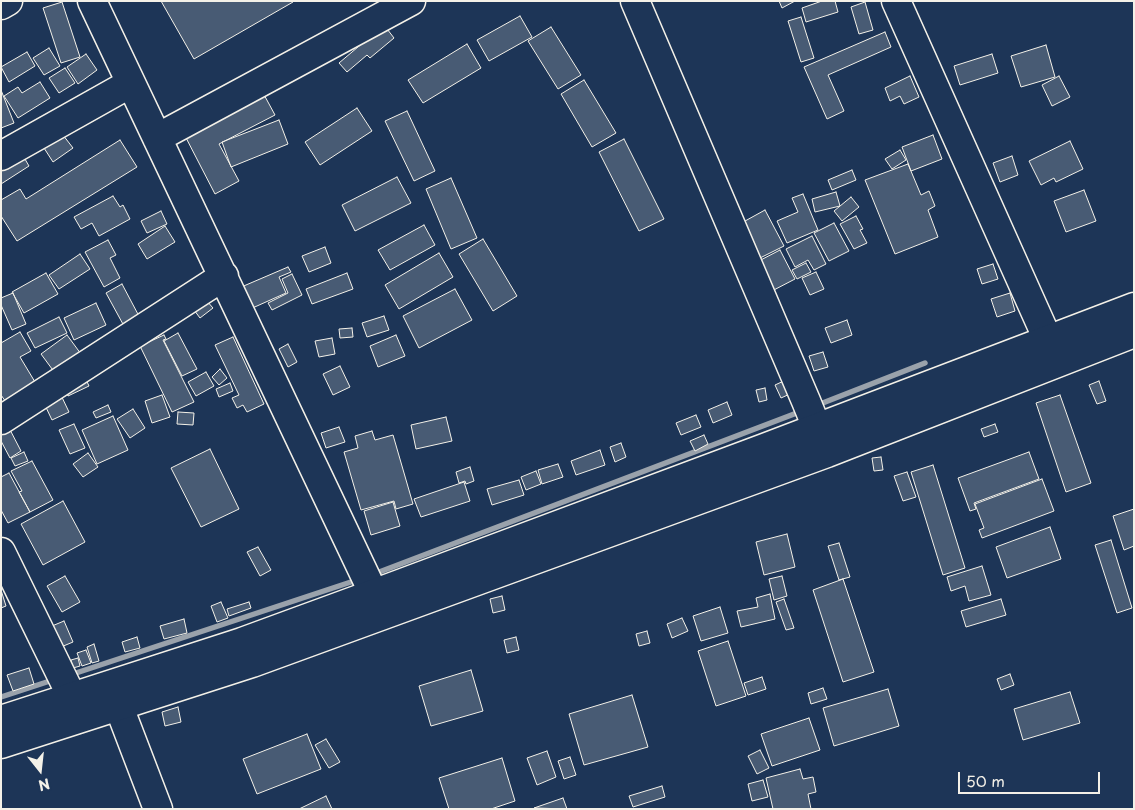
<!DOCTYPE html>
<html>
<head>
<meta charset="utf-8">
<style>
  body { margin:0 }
  #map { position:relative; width:1135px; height:810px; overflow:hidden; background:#1d3557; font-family:"Playpen Sans",sans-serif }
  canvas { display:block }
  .frame { position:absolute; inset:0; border:2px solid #f4f1e8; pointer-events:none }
  .north { position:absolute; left:15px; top:745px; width:50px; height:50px; -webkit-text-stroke:4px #1d3557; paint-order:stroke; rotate:164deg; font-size:14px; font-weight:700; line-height:20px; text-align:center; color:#f4f1e8 }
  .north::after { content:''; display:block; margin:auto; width:18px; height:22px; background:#f4f1e8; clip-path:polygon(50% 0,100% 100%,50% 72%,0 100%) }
  .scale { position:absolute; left:958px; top:772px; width:142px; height:22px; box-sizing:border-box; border:2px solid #f4f1e8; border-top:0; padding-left:6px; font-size:15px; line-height:18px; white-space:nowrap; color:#f4f1e8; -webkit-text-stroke:4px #1d3557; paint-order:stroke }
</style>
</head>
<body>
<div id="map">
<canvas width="1135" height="810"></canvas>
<div class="frame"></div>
<div class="north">N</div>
<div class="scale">50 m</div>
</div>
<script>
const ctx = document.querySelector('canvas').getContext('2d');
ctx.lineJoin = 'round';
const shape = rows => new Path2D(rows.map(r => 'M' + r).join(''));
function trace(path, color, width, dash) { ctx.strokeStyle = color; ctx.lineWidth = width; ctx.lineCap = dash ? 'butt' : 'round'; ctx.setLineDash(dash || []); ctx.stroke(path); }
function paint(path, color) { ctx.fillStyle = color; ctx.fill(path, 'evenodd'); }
const stream = shape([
  [815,406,925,363],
  [374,574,802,411],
  [70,675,360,579],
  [1,697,56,679]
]);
const building = shape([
  [161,1,293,1,293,2,194,59,161,1],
  [779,1,795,1,782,8,779,1],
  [822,1,835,1,838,12,806,22,802,8,822,1],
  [62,2,80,57,61,63,43,8,62,2],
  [865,2,873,30,859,34,851,7,865,2],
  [520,16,532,37,489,61,477,40,520,16],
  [801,17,814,58,801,62,788,21,801,17],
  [384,25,394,38,370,58,367,55,347,72,339,63,384,25],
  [551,27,581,75,558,89,528,41,551,27],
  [885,32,891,47,828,75,844,111,827,119,804,67,885,32],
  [467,44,481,68,423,103,408,80,467,44],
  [1046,45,1055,77,1021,87,1011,56,1046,45],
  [49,48,60,66,44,75,33,58,49,48],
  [27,52,35,66,9,82,1,67,27,52],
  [86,54,97,70,78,84,67,67,86,54],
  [992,54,998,73,960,85,954,66,992,54],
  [65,68,75,83,59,93,49,78,65,68],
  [910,76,919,97,904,104,900,96,890,101,885,88,910,76],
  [1059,76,1070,97,1052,106,1042,85,1059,76],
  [584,80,616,133,592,147,561,94,584,80],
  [40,82,50,98,18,118,4,96,18,87,22,93,40,82],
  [1,90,14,123,1,128,1,90],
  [262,91,275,115,219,144,239,181,215,194,183,132,262,91],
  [357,108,372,131,320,165,305,142,357,108],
  [407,111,435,171,414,181,385,121,407,111],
  [279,120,288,144,231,167,222,142,279,120],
  [63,135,73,148,53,162,44,148,63,135],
  [933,135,942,159,911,171,902,147,933,135],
  [624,139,664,219,639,231,599,152,624,139],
  [120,140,137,167,17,241,1,216,1,200,20,189,26,199,120,140],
  [1070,141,1083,169,1056,182,1054,178,1041,185,1029,161,1070,141],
  [900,150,906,160,892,169,885,159,900,150],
  [22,154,29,166,1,184,1,167,22,154],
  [1012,156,1018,175,1000,182,993,163,1012,156],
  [908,164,921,195,929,191,935,206,928,210,938,237,895,254,865,180,908,164],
  [852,170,856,180,832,190,828,180,852,170],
  [397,177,411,203,355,231,342,205,397,177],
  [451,178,477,238,451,249,426,189,451,178],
  [1084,190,1096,221,1066,232,1054,201,1084,190],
  [836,192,840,206,815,212,812,199,836,192],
  [803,194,818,230,787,243,777,221,798,212,792,198,803,194],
  [113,196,120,207,123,205,130,219,99,236,92,223,81,229,74,217,113,196],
  [851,197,859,207,842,221,834,211,851,197],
  [765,210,784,246,754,261,736,226,765,210],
  [161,211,167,224,147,233,141,221,161,211],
  [856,216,863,229,860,230,867,243,854,249,840,224,856,216],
  [834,223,849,251,829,261,814,233,834,223],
  [424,225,435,245,390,270,378,250,424,225],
  [165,226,175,242,147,259,138,244,165,226],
  [812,236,826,264,814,270,808,260,795,267,786,249,812,236],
  [483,239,517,296,493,311,459,254,483,239],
  [108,240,116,255,110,258,120,278,104,287,85,252,108,240],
  [325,247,331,263,309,272,302,256,325,247],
  [780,250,795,279,770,292,755,263,780,250],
  [439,253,453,277,399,309,385,285,439,253],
  [80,254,90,269,59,289,49,275,80,254],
  [806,263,811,272,797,279,792,270,806,263],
  [993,264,998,279,982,284,977,269,993,264],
  [288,267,291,272,279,277,286,293,248,310,239,288,288,267],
  [816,272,824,289,810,295,802,278,816,272],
  [46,273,58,294,24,313,12,292,46,273],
  [347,273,353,289,312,304,306,289,347,273],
  [292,274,302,295,272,310,268,303,288,293,282,279,292,274],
  [122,284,140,318,124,326,106,293,122,284],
  [455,289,472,320,419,348,403,316,455,289],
  [13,293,26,324,12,330,1,305,1,298,13,293],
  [1010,293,1015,311,997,317,991,299,1010,293],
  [206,300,213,308,200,318,194,310,206,300],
  [96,303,106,325,74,340,64,318,96,303],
  [384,316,389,330,367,337,362,323,384,316],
  [59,317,67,333,35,348,27,333,59,317],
  [847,320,852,335,831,343,825,328,847,320],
  [352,328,353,337,340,338,339,329,352,328],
  [20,332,31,351,20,357,38,387,8,405,1,395,1,343,20,332],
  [178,333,197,369,182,376,164,341,178,333],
  [67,335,81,354,55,373,41,354,67,335],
  [164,335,166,339,163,340,194,402,172,412,140,346,164,335],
  [396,335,405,356,378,367,370,346,396,335],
  [233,337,264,404,247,412,243,405,237,408,232,398,239,395,215,345,233,337],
  [332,338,335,354,319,357,315,341,332,338],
  [288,344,297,362,288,367,279,349,288,344],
  [823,352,828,367,814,371,809,356,823,352],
  [340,366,350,387,333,395,323,374,340,366],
  [220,369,227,378,219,385,212,377,220,369],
  [206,372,214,386,196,396,188,382,206,372],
  [83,373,89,386,68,396,62,383,83,373],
  [786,380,792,393,781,398,775,385,786,380],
  [1099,381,1106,401,1097,404,1089,385,1099,381],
  [230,383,233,391,219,397,216,389,230,383],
  [765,388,767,400,759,402,756,390,765,388],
  [59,391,69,412,52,420,42,399,59,391],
  [162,395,170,417,152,423,145,401,162,395],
  [1060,395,1091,483,1066,492,1036,403,1060,395],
  [727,402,732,415,713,423,708,410,727,402],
  [108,405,111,412,96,418,93,412,108,405],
  [133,409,145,428,130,438,117,419,133,409],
  [178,412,194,413,193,425,177,424,178,412],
  [696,415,701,427,681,435,676,423,696,415],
  [113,416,128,450,97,464,82,430,113,416],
  [446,417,452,441,416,449,411,425,446,417],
  [7,424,21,451,10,458,1,441,1,427,7,424],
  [74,424,85,448,70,454,59,430,74,424],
  [995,424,998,432,984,437,981,429,995,424],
  [339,427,345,442,326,448,321,433,339,427],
  [372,431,375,440,393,435,413,504,396,509,394,501,361,510,344,452,358,448,355,436,372,431],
  [704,435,708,444,695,451,690,441,704,435],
  [621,443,626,457,615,462,610,447,621,443],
  [210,449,239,509,201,527,171,468,210,449],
  [600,450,605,465,576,475,571,461,600,450],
  [24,452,28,461,15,466,11,458,24,452],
  [1029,452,1039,479,974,503,976,509,970,511,958,478,1029,452],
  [88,453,98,467,83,477,73,464,88,453],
  [881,457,883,470,874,471,872,458,881,457],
  [32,461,53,500,30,512,19,492,22,491,11,471,32,461],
  [558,464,563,477,542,484,538,470,558,464],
  [933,465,965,568,943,575,911,472,933,465],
  [470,467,474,481,466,484,465,481,459,483,456,472,470,467],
  [536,471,541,484,526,490,521,477,536,471],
  [907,472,916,497,903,501,894,476,907,472],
  [9,473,30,512,8,523,1,510,1,477,9,473],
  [1042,479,1054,511,982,538,979,530,984,528,975,504,1042,479],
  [519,480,524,495,492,505,487,489,519,480],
  [464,482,470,501,421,517,414,499,464,482],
  [63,501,85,542,43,565,21,524,63,501],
  [393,502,400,526,371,535,364,511,393,502],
  [1134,509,1134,546,1124,550,1113,516,1134,509],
  [1050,527,1061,559,1007,578,996,547,1050,527],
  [787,534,795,567,764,575,756,542,787,534],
  [1111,540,1132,608,1117,613,1095,545,1111,540],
  [839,543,850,577,839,580,828,546,839,543],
  [258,547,271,570,260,576,247,552,258,547],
  [982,566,991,595,969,601,965,586,951,591,947,577,982,566],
  [65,576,80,602,62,612,47,586,65,576],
  [782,576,787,596,774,600,769,579,782,576],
  [843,579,874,672,843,682,813,590,843,579],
  [1,590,6,606,1,608,1,590],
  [770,594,775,619,741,627,737,611,758,607,756,598,770,594],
  [502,596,505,610,493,613,490,599,502,596],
  [784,599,794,628,786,630,776,602,784,599],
  [1001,599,1006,615,966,627,961,611,1001,599],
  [221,602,228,618,217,622,211,606,221,602],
  [249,602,251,608,229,616,227,609,249,602],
  [720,607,728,633,701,641,693,616,720,607],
  [682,618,688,631,672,638,667,624,682,618],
  [184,619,187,633,164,639,160,626,184,619],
  [64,621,73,642,61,647,52,626,64,621],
  [647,631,650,643,639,646,636,634,647,631],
  [137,637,140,648,125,652,122,642,137,637],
  [516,637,519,650,507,653,504,640,516,637],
  [728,641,746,696,716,706,698,651,728,641],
  [94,644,99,661,92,663,87,647,94,644],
  [86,650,91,663,82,666,77,653,86,650],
  [78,658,80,666,73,668,71,660,78,658],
  [29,668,34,684,13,691,7,675,29,668],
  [471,670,483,711,431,726,419,686,471,670],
  [1010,674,1014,685,1001,690,997,679,1010,674],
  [762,677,766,689,748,695,744,683,762,677],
  [823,688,827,699,811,704,808,693,823,688],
  [888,689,899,726,834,746,823,708,888,689],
  [1070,692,1080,723,1023,740,1014,709,1070,692],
  [632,695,648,747,584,765,569,714,632,695],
  [178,707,181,722,165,726,162,712,178,707],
  [809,718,820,750,772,766,761,734,809,718],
  [307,734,321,769,257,794,243,759,307,734],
  [326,739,340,762,329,768,315,745,326,739],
  [760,750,769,768,757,774,748,756,760,750],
  [547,751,556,777,537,785,527,758,547,751],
  [570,757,576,775,564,779,558,761,570,757],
  [502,758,515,801,491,809,449,809,439,778,502,758],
  [800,769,803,779,813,777,816,792,808,794,811,809,773,809,766,778,800,769],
  [763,780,768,797,752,801,748,784,763,780],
  [662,786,665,797,633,807,629,796,662,786],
  [326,796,332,809,299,809,326,796],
  [563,798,567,809,534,808,563,798]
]);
const minor = shape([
  [92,1,371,588,380,615],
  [635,1,806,401,826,450],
  [896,1,1057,360],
  [1,5,8,1],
  [157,138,411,1],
  [1,156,131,83],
  [1,420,224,276],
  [1,552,72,697],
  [119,707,158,809]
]);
const major = shape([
  [1,720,242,642,373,594,764,448,1134,307],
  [1,744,252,663,827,453,1134,333]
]);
trace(stream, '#9aa2ab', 5.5);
paint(building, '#485b74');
trace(building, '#f4f1e8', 1);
trace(minor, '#f4f1e8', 31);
trace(major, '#f4f1e8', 31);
trace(minor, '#1d3557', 28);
trace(major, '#1d3557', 28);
</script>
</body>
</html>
